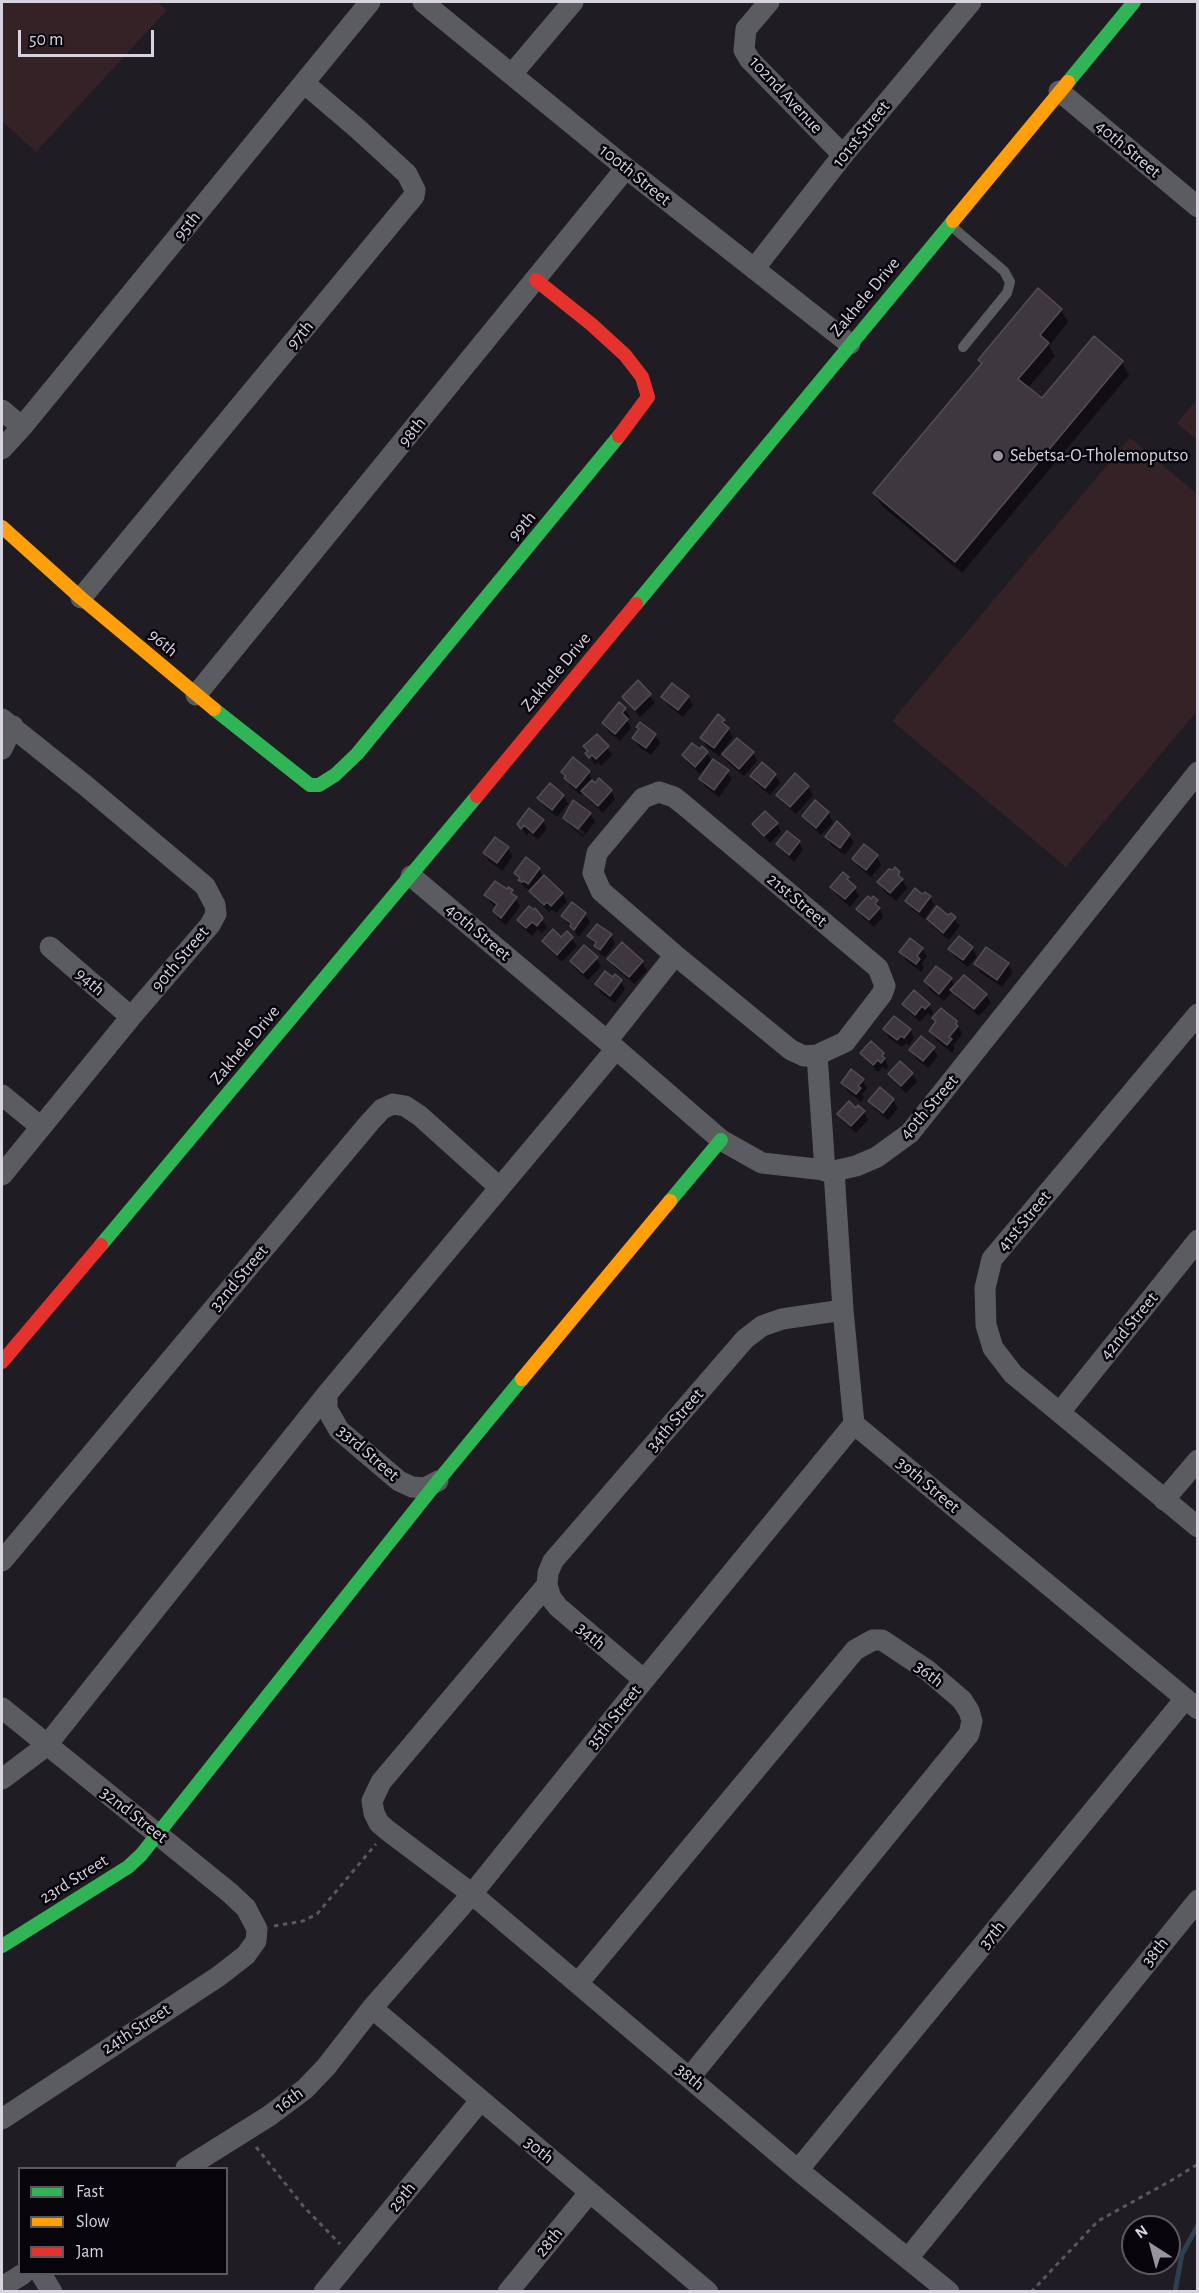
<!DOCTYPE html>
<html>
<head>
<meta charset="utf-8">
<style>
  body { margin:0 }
  #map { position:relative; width:1199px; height:2293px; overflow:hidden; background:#1f1c24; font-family:"Alegreya Sans",sans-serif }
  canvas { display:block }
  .frame { position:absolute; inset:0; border:3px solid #d8d4df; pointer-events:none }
  .legend { position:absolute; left:18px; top:2167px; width:210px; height:108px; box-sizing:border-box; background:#07050b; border:2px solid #5b5860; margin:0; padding:8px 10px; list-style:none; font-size:18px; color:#d8d4df }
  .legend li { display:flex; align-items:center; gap:12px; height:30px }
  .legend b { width:30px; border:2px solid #5b5860 }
  .north { position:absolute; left:1121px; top:2215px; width:60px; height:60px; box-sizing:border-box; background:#07050b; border:2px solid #5b5860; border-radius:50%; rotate:324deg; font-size:16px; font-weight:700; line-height:24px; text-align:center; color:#d8d4df }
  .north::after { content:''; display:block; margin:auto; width:21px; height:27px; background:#97949e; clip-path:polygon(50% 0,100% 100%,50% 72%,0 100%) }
  .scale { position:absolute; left:18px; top:30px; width:136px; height:27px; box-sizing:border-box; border:3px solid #d8d4df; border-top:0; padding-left:8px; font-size:18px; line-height:21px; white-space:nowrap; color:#d8d4df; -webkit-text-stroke:4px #07050b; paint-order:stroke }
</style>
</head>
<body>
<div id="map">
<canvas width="1199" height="2293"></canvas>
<div class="frame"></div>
<ul class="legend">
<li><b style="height:8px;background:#30b455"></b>Fast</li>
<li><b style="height:8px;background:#ff9f0a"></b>Slow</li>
<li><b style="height:8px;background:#e5322d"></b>Jam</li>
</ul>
<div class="north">N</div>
<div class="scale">50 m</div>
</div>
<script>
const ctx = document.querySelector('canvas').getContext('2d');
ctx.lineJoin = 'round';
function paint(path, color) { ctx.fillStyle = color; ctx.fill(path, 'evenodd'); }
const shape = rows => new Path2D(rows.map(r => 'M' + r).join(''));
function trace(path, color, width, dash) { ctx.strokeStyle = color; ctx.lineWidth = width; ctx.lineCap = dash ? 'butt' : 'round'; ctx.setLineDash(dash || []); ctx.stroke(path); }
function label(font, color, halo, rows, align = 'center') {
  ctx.font = font + ' "Alegreya Sans",sans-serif'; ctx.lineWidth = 5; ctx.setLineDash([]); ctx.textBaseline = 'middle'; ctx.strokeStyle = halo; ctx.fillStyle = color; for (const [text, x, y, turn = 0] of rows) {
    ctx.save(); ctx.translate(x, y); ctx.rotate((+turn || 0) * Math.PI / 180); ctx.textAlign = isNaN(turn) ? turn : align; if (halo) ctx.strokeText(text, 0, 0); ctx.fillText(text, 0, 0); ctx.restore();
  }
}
const green = shape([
  [2,2,157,2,167,10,36,152,2,121],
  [1197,399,1197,440,1177,423],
  [1130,438,1197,494,1197,711,1066,867,892,721]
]);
const shadow = shape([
  [1061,310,1068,322,1049,346,1055,356,1028,388,1042,400,1094,338,1122,362,1129,375,962,573,882,506,874,493,983,365,980,360],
  [638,683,655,703,640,717,623,697],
  [672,685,688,697,693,705,683,717,668,705,663,697],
  [625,709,630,717,627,720,631,728,620,741,608,731,603,723],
  [724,721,733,737,719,756,706,746,702,738],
  [655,735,660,743,651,755,639,747,634,738],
  [585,747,607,747,612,755,601,766,598,762,595,765],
  [707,753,713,763,727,771,732,779,719,797,705,787,700,779,710,767,708,765,700,774,688,763,684,755],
  [753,753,757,761,744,776,728,763,724,755],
  [563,772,589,772,592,782,611,791,615,799,603,813,588,799,584,792,581,795,570,786],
  [775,775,780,783,770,795,756,784,752,776],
  [808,787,813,795,796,814,783,803,778,795],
  [563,796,568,804,557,817,544,806,539,798],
  [815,802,828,813,833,822,821,835,809,824,804,816],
  [590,814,595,822,583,837,570,826,565,818],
  [569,820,585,833,583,835,569,824],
  [543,821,547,829,538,840,529,832,527,836,519,824],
  [754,824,777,824,781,832,770,843],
  [849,835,854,843,845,855,831,845,827,837],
  [799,842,803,850,794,862,783,852,778,844],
  [508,848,512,857,502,871,489,861,484,853],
  [877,856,881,865,871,877,859,867,854,859],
  [526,860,539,869,543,877,562,893,567,902,556,913,552,910,549,912,536,899,532,890,525,888,515,873],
  [895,870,907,888,896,901,884,891,879,882],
  [848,878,859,896,850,907,837,895,832,887],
  [512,891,520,906,506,925,499,920,494,911,497,908,491,903,486,895],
  [922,896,930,897,934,905,924,919,912,909,907,901],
  [877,901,883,917,874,927,863,918,858,910],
  [535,911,547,927,542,933,537,929,532,936,523,928,518,920],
  [585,914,590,922,579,937,563,917],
  [951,915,960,926,949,940,933,927,928,919,948,917],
  [567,933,577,946,562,962,549,950,544,942,561,939],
  [611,935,615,944,605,957,601,955,589,936],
  [622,944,642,962,647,971,634,984,614,967,609,959],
  [972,948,977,956,968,967,955,957,950,949],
  [922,949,927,957,922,963,924,968,921,972,906,960,901,952],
  [596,958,601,966,588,980,576,970,571,961],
  [975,964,1008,964,1013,972,1002,987,980,972],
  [951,979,955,987,986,995,991,1003,979,1016,957,998,953,991,944,1001,930,990,926,981],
  [621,981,625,989,615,1003,601,993,596,985],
  [904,1004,929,1005,933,1013,931,1016,928,1013,920,1022,909,1012],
  [934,1018,956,1022,961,1031,962,1035,953,1045,955,1048,952,1053,935,1039,931,1031,937,1023],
  [885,1030,910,1030,914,1038,909,1045,906,1043,902,1047,889,1038],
  [933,1048,938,1056,928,1068,916,1059,911,1050],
  [862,1053,883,1054,888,1067,886,1070,883,1067,878,1072,867,1061],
  [890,1074,912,1074,917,1082,906,1093,895,1082],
  [862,1080,867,1088,862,1094,864,1097,861,1102,847,1091,842,1083],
  [893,1100,898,1108,888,1120,875,1109,870,1101],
  [856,1110,864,1112,868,1120,856,1133,844,1122,839,1114]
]);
const stream = shape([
  [1175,2292,1182,2254,1198,2225]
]);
const building = shape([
  [1038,288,1062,309,1040,335,1049,343,1018,379,1042,398,1094,336,1123,361,955,562,873,493,982,363,978,360,1038,288],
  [638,680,651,694,635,710,622,697,638,680],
  [672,683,689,696,678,710,661,697,672,683],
  [619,702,626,708,622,713,628,719,615,734,602,723,619,702],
  [718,714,725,720,722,722,729,728,714,748,700,738,718,714],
  [640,722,656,734,646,748,632,738,639,729,636,727,640,722],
  [597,734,609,746,596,759,592,755,589,758,585,753,588,751,583,746,597,734],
  [737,738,754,752,739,769,722,754,737,738],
  [692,743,700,749,702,746,708,752,695,767,682,755,692,743],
  [573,757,590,771,576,788,564,778,566,776,561,772,573,757],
  [713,759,729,770,714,790,699,779,713,759],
  [762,762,776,774,765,788,750,776,762,762],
  [795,773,809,786,790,807,776,795,795,773],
  [599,778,612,790,598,806,581,791,592,780,595,783,599,778],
  [550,783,564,795,552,810,537,798,550,783],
  [573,800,591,813,578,829,563,818,573,800],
  [815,800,829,812,816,828,802,816,815,800],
  [529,808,544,820,533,833,524,825,521,829,517,824,529,808],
  [765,811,778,823,764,836,752,824,765,811],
  [837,821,850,834,840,848,825,837,837,821],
  [787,831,800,841,789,855,776,844,787,831],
  [495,837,509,847,497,863,483,853,495,837],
  [864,844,878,855,866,870,852,859,864,844],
  [526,857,540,868,528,884,524,881,522,882,518,880,520,878,514,873,526,857],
  [895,867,900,872,898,875,903,879,890,893,877,882,889,869,893,870,895,867],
  [843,872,849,877,847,879,856,887,845,899,830,887,843,872],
  [544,875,563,893,551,906,547,902,544,905,529,891,544,875],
  [495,881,507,889,508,887,513,890,511,893,517,897,501,918,493,911,497,904,484,895,495,881],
  [915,888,922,894,925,892,931,896,919,912,905,901,915,888],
  [868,896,871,899,873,896,878,900,875,904,880,908,869,920,856,909,868,896],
  [572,902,586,913,574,930,570,926,571,923,561,916,572,902],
  [529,906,534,910,535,908,543,918,537,926,532,922,526,928,517,920,529,906],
  [937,906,948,915,951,913,956,917,943,933,927,919,937,906],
  [597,924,612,934,600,950,594,946,596,942,587,936,597,924],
  [553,929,561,937,567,931,573,937,557,955,542,941,553,929],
  [959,936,973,947,963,960,948,949,959,936],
  [910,938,923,948,917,956,920,959,916,964,899,952,910,938],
  [622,942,643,961,629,977,607,959,622,942],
  [584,945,598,957,583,973,570,961,584,945],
  [986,947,1009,963,997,980,974,964,986,947],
  [936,966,952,978,939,994,924,981,936,966],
  [605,971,613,977,615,974,622,980,610,996,595,984,605,971],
  [964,975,987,994,974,1009,950,990,964,975],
  [914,990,930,1004,925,1009,922,1006,915,1015,902,1004,914,990],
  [941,1008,957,1021,956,1024,958,1026,949,1037,952,1039,947,1045,929,1031,936,1021,932,1018,941,1008],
  [894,1016,911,1029,904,1038,901,1036,897,1040,883,1029,894,1016],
  [921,1036,935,1047,923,1061,909,1050,921,1036],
  [871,1041,884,1053,882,1056,885,1058,881,1063,878,1060,873,1065,860,1053,871,1041],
  [900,1061,913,1073,901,1086,888,1074,900,1061],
  [851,1069,864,1079,858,1086,861,1088,856,1094,841,1083,851,1069],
  [880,1087,894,1099,883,1113,868,1101,880,1087],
  [849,1101,856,1108,858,1105,865,1111,851,1126,837,1114,849,1101]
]);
const path = shape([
  [274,1926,303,1921,317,1914,376,1844],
  [256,2147,304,2207,340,2244],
  [1031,2292,1098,2221,1172,2180,1198,2164]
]);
const lane = shape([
  [950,225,1004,271,1010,282,1007,293,963,347]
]);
const street = shape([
  [423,2,626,168,850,344],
  [769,2,746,29,744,50,750,60,843,155],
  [512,74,573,2],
  [1059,91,1198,207],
  [754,269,843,155,971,2],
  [2,410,22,427],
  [2,449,22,427,370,2],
  [81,598,414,196,415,190,407,174,358,129,304,83],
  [196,695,626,168],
  [2,719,86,786,205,886,215,905,216,914,210,925,131,1017,2,1175],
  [2,749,13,726],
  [659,792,674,797,684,805,878,968,885,986,882,994,845,1042,817,1055,804,1056,791,1050,675,955,601,891,593,873,597,853,643,798,659,792],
  [411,876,607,1041,721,1140,762,1163,834,1171,856,1166,877,1157,910,1133,1198,772],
  [50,947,131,1017],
  [1198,1014,992,1259,985,1288,986,1325,993,1348,1013,1374,1198,1527],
  [607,1041,675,955],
  [817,1055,825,1171],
  [2,1095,41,1127],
  [834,1171,843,1310,854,1424,1198,1709],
  [327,1394,327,1409,339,1430,399,1481,412,1487,425,1488,438,1481],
  [1060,1412,1198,1240],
  [1164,1500,1198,1460],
  [2,1561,370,1122,382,1109,393,1104,405,1106,420,1116,499,1187],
  [547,1585,381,1782,372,1801,374,1813,379,1823,387,1830,472,1894,798,2170,949,2292],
  [644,1680,558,1607,551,1598,547,1585,548,1573,553,1561,745,1339,762,1326,782,1319,843,1310],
  [2,1708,230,1893,246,1908,257,1929,256,1941,246,1955,219,1976,2,2119],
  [2,1779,46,1746,327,1394,616,1049],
  [578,1983,855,1650,873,1640,882,1640,927,1670,962,1700,969,1711,972,1721,969,1734,690,2077],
  [372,2008,708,2292],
  [186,2168,269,2116,305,2089,326,2067,372,2008,472,1894,644,1680,854,1424],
  [798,2170,1185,1699],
  [909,2257,1198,1900],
  [41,2274,52,2292],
  [2,2287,23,2274],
  [324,2292,480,2101],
  [508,2292,590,2192]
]);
const fast = shape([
  [1068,82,1134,2],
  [636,604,953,221],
  [214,709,310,785,319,785,335,775,357,754,619,436],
  [670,1201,721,1140],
  [101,1245,477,796],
  [2,1946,128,1867,141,1855,438,1481,522,1379]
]);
const slow = shape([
  [953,221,1068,82],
  [2,527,81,598,214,709],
  [522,1379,670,1201]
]);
const jam = shape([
  [536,280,591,324,625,355,642,377,648,397,619,436],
  [477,796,636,604],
  [2,1362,101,1245]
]);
const markers = [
  [998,456,6,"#97949e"]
];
const streetNames = [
  ["102nd Avenue",786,95,47],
  ["101st Street",861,134,-51],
  ["40th Street",1128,149,40],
  ["100th Street",635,175,39],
  ["95th",187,226,-51],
  ["Zakhele Drive",865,297,-50],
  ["97th",300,335,-50],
  ["98th",412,432,-51],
  ["99th",522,526,-50],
  ["96th",163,643,40],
  ["Zakhele Drive",556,672,-50],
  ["21st Street",797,900,40],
  ["40th Street",478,932,40],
  ["90th Street",180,959,-50],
  ["94th",90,982,41],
  ["Zakhele Drive",245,1045,-50],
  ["40th Street",929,1107,-49],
  ["41st Street",1024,1221,-50],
  ["32nd Street",239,1278,-50],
  ["42nd Street",1129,1326,-51],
  ["34th Street",675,1420,-49],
  ["33rd Street",368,1453,41],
  ["39th Street",928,1485,40],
  ["34th",591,1636,40],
  ["36th",929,1674,38],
  ["35th Street",614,1717,-51],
  ["32nd Street",134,1815,38],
  ["23rd Street",74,1879,-32],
  ["37th",992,1935,-51],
  ["38th",1155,1952,-51],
  ["24th Street",136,2029,-33],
  ["38th",690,2077,40],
  ["16th",289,2100,-37],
  ["30th",539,2150,39],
  ["29th",402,2197,-51],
  ["28th",549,2242,-50]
];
const poiNames = [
  ["Sebetsa-O-Tholemoputso",1010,456]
];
paint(green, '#352227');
paint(shadow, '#0007');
trace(stream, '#2c4052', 5);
paint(building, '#3e373f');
trace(building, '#524e53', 1.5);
trace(path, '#59585c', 3, [4.5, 4.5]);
trace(lane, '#5b5c60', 10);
trace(street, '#5b5c60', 21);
trace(fast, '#30b455', 14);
trace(slow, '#ff9f0a', 14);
trace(jam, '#e5322d', 14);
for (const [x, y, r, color] of markers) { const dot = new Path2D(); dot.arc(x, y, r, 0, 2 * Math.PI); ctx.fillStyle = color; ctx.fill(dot); trace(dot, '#07050b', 2); }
label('18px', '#d8d4df', '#07050b', streetNames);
label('18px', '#d8d4df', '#07050b', poiNames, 'left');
</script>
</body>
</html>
